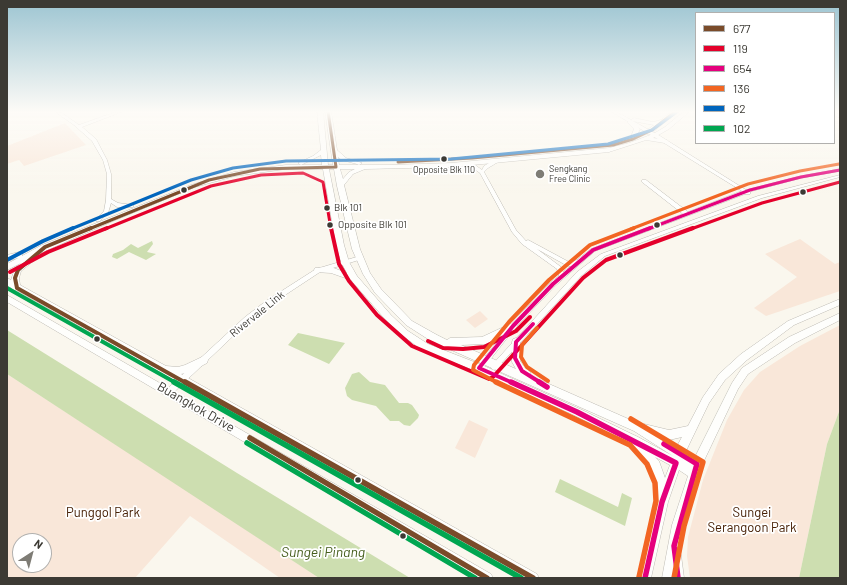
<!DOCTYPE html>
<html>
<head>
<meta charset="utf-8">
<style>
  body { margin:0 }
  #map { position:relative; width:847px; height:585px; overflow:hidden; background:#faf7ee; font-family:Barlow,sans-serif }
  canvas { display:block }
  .frame { position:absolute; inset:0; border:8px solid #3c3a34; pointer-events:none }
  .legend { position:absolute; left:695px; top:12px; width:140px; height:132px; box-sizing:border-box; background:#fff; border:1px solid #b1b0ae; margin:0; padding:5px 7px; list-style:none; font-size:12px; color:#3c3a34 }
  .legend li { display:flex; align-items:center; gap:8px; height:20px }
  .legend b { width:20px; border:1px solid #b1b0ae }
  .north { position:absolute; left:12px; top:533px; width:40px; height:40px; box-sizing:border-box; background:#fff; border:1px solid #b1b0ae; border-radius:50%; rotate:36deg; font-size:11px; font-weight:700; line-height:16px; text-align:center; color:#3c3a34 }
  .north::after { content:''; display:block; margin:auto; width:14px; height:18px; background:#7e7c75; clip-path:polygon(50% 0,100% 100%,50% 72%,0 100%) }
</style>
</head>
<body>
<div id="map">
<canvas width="847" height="585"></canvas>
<div class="frame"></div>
<ul class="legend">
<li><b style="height:5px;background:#7a4b2a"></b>677</li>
<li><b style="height:5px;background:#e4002b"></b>119</li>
<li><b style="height:5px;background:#e5007d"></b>654</li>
<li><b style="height:5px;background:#f26522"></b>136</li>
<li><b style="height:5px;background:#0065bd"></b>82</li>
<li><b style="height:5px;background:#00a651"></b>102</li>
</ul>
<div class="north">N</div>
</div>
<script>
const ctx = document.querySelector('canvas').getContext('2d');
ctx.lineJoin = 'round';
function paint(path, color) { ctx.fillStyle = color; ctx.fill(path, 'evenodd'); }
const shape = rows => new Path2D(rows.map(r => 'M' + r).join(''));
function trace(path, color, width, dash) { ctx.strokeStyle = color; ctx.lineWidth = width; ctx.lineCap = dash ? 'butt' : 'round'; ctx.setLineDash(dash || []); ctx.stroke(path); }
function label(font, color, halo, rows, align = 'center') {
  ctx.font = font + ' Barlow,sans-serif'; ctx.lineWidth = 3.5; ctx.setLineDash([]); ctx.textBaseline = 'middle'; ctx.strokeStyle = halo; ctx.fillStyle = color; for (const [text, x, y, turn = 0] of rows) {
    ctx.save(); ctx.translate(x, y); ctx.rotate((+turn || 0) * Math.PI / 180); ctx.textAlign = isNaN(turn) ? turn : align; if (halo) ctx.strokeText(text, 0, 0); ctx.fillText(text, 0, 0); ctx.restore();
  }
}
const green = shape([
  [65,123,86,145,24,166,19,160,7,164,7,146],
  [800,239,835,264,840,262,840,291,766,316,754,308,797,277,765,254],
  [480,311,488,319,475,328,466,320],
  [840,325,840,409,827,444,799,578,690,578,687,556,688,537,703,480,727,420,744,390,760,372,800,346],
  [7,374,203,501,319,578,280,578,190,516,135,578,7,578],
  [20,541,44,541,44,565,20,565],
  [469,420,488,429,475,458,455,448]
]);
const water = shape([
  [152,241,153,244,147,252,156,254,146,260,129,252,117,259,112,257,113,254,123,250,131,244,138,248],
  [7,330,237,473,410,578,319,578,7,374],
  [298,333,345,343,329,364,288,345],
  [359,372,370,382,385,385,399,403,408,403,412,405,419,415,418,418,410,426,404,425,399,421,390,421,376,406,352,400,347,396,345,388,352,374],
  [840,409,840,578,799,578,827,444],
  [560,479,618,507,622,493,632,498,625,526,555,492]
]);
const minor = shape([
  [54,111,59,111,79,125,118,111,124,111,82,127,96,139,107,160,111,174,111,199,118,203,133,205,133,207,117,207,111,203,108,213,100,221,96,221,95,220,104,211,106,200,107,174,103,160,92,141,74,125,54,111],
  [610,111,615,111,660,136,746,190,801,176,840,169,840,171,801,178,752,191,750,192,750,194,745,194,595,251,555,286,515,328,486,365,484,366,482,365,481,363,482,361,511,324,551,282,559,276,557,269,522,244,512,232,480,173,467,164,467,162,471,162,482,170,484,166,494,160,498,160,498,162,488,168,484,172,516,230,526,241,528,240,530,241,569,262,577,260,591,249,683,214,642,182,642,180,646,180,688,212,742,191,656,138,610,111],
  [537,249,564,264,569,266,571,266,563,272,561,267,537,249],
  [834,112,840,115,840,118,834,115,834,112],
  [840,175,840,177,762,198,605,256,581,276,496,369,494,370,492,369,491,367,492,365,577,272,601,254,758,196,840,175],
  [360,256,363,258,362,259,320,272,270,305,249,321,172,394,169,395,166,394,165,392,166,390,245,317,266,301,316,269,360,256]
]);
const major = shape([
  [317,111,323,111,328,165,333,165,325,111,331,111,337,150,346,158,362,163,359,165,357,164,342,160,338,157,339,165,389,165,451,163,609,148,629,143,653,134,665,127,684,111,690,111,669,129,653,138,667,140,668,141,665,143,646,140,609,152,451,167,365,169,353,174,344,185,360,249,370,273,381,289,412,321,437,335,447,340,450,338,482,337,510,324,513,323,516,324,517,326,516,328,486,344,461,345,516,369,512,362,512,342,513,339,516,338,519,339,520,342,520,361,525,368,530,372,531,376,642,425,644,424,669,430,688,426,703,397,719,374,741,354,788,321,840,299,840,305,794,325,747,360,725,380,709,403,686,451,695,457,732,383,742,368,789,337,840,313,840,320,795,343,748,374,738,389,702,465,684,525,679,551,681,555,684,578,662,578,672,525,688,476,679,470,668,502,651,578,639,578,657,500,656,482,651,468,632,444,574,415,476,371,422,350,402,335,385,319,351,280,331,273,315,272,314,270,315,268,331,267,347,273,341,262,336,245,323,169,286,169,235,176,195,187,113,221,36,255,37,257,36,259,21,271,19,278,20,285,166,366,178,367,185,365,204,356,207,357,208,360,207,363,190,372,181,374,537,574,539,578,521,578,18,291,14,290,7,285,7,278,11,280,15,268,21,263,7,270,7,264,18,258,7,261,7,255,19,252,22,253,22,256,42,245,191,185,234,172,286,165,322,165,321,155,301,165,298,163,313,156,321,150,317,111],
  [329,169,334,169,337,186,352,249,363,274,375,293,406,325,431,341,634,431,673,456,638,437,580,409,482,365,428,344,408,331,391,315,357,276,349,262,344,245,329,169],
  [340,169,355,169,349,172,343,179,340,169],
  [682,437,677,446,665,439,669,440,682,437],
  [655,457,670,465,665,478,659,461,655,457],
  [672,111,679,111,654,131,648,134,643,133,654,125,632,121,640,129,635,140,630,139,634,129,628,123,628,121,632,121,632,119,634,118,653,122,661,120,672,111],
  [7,295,491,574,493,578,475,578,7,302,7,295]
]);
const bus1Far2 = shape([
  [398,162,472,158,613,145,633,139,652,130,676,111],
  [89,229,209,180,260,169,336,167,328,111]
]);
const bus1Far1 = shape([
  [91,228,45,247,18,270,15,278,17,288,186,383]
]);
const bus1 = shape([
  [185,382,533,578],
  [250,438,487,578]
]);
const bus2Far1 = shape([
  [105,229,211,186,261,175,303,173,323,182,331,229],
  [691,229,762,203,840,182]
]);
const bus2 = shape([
  [331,228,339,264,349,281,377,315,412,346,489,379,493,377,583,278,606,260,693,228],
  [10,272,48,252,107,228],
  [428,341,443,348,463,349,484,347,516,331,530,317]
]);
const bus3Far2 = shape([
  [648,229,750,190,801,177,840,170]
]);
const bus3Far1 = shape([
  [533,324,516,342,515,358,522,371,541,383],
  [513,383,479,368,513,326,553,284,593,250,650,228]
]);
const bus3 = shape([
  [511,382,577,412,676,463,662,502,645,578],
  [539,382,547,387],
  [664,444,697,464,674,546,678,578]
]);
const bus4Far2 = shape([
  [631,229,748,184,800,171,839,164]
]);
const bus4Far1 = shape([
  [537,328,522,345,521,357,527,367,548,381],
  [498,383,473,370,474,365,509,322,549,280,590,245,634,228]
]);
const bus4 = shape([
  [496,382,630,445,647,464,655,483,656,501,639,577],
  [631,419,703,462,684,526,674,578]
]);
const bus5Far1 = shape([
  [71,229,191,180,233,168,286,161,451,159,608,144,652,130,678,111]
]);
const bus5 = shape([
  [7,260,43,241,73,228]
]);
const bus6Far1 = shape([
  [7,288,176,383]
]);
const bus6 = shape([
  [174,382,521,578],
  [247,443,475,578]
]);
const markers = [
  [444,159,3.5,"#3c3a34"],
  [540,174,5,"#7e7c75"],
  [184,190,3.5,"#3c3a34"],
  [803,192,3.5,"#3c3a34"],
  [327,208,3.5,"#3c3a34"],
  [330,225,3.5,"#3c3a34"],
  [657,225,3.5,"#3c3a34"],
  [620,255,3.5,"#3c3a34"],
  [97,339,3.5,"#3c3a34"],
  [358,480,3.5,"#3c3a34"],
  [403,536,3.5,"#3c3a34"]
];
const farPoinames = [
  ["Sengkang",549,169],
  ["Free Clinic",549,179]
];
const farBusnames = [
  ["Opposite Blk 110",444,170]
];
const busNames = [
  ["Blk 101",334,208],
  ["Opposite Blk 101",338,225]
];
const streetNames = [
  ["Rivervale Link",257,314,-39]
];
const nearStreetnames = [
  ["Buangkok Drive",196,407,30]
];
const nearParknames = [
  ["Punggol Park",103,513],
  ["Sungei",752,513],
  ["Serangoon Park",752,528]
];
const nearWaternames = [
  ["Sungei Pinang",323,552]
];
paint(green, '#f9e7d9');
paint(water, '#cddeb0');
trace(minor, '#bebbb4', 1);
trace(major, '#bebbb4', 1);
paint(minor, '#fefefc');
paint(major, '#fefefc');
trace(bus1Far2, '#7a4b2a', 3);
trace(bus1Far1, '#7a4b2a', 4);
trace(bus1, '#7a4b2a', 5.5);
trace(bus2Far1, '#e4002b', 3);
trace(bus2, '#e4002b', 4);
trace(bus3Far2, '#e5007d', 3);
trace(bus3Far1, '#e5007d', 4);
trace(bus3, '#e5007d', 5.5);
trace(bus4Far2, '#f26522', 3);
trace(bus4Far1, '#f26522', 4);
trace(bus4, '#f26522', 5.5);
trace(bus5Far1, '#0065bd', 3);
trace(bus5, '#0065bd', 4);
trace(bus6Far1, '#00a651', 4);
trace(bus6, '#00a651', 5.5);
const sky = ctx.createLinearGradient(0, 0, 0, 193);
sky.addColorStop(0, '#9dc5d2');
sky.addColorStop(0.58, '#fdfbf7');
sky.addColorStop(1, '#fdfbf700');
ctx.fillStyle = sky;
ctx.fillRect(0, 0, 847, 193);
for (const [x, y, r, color] of markers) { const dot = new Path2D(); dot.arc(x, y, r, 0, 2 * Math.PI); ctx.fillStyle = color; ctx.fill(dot); trace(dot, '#fff', 1.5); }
label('9px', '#3c3a34', '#fff', farPoinames, 'left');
label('9px', '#3c3a34', '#fff', farBusnames);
label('10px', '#3c3a34', '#fff', busNames, 'left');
label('11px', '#3c3a34', '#fff', streetNames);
label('13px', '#3c3a34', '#fff', nearStreetnames);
label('13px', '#472005', '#fff', nearParknames);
label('italic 14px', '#465e1d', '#fff', nearWaternames);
</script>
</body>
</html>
